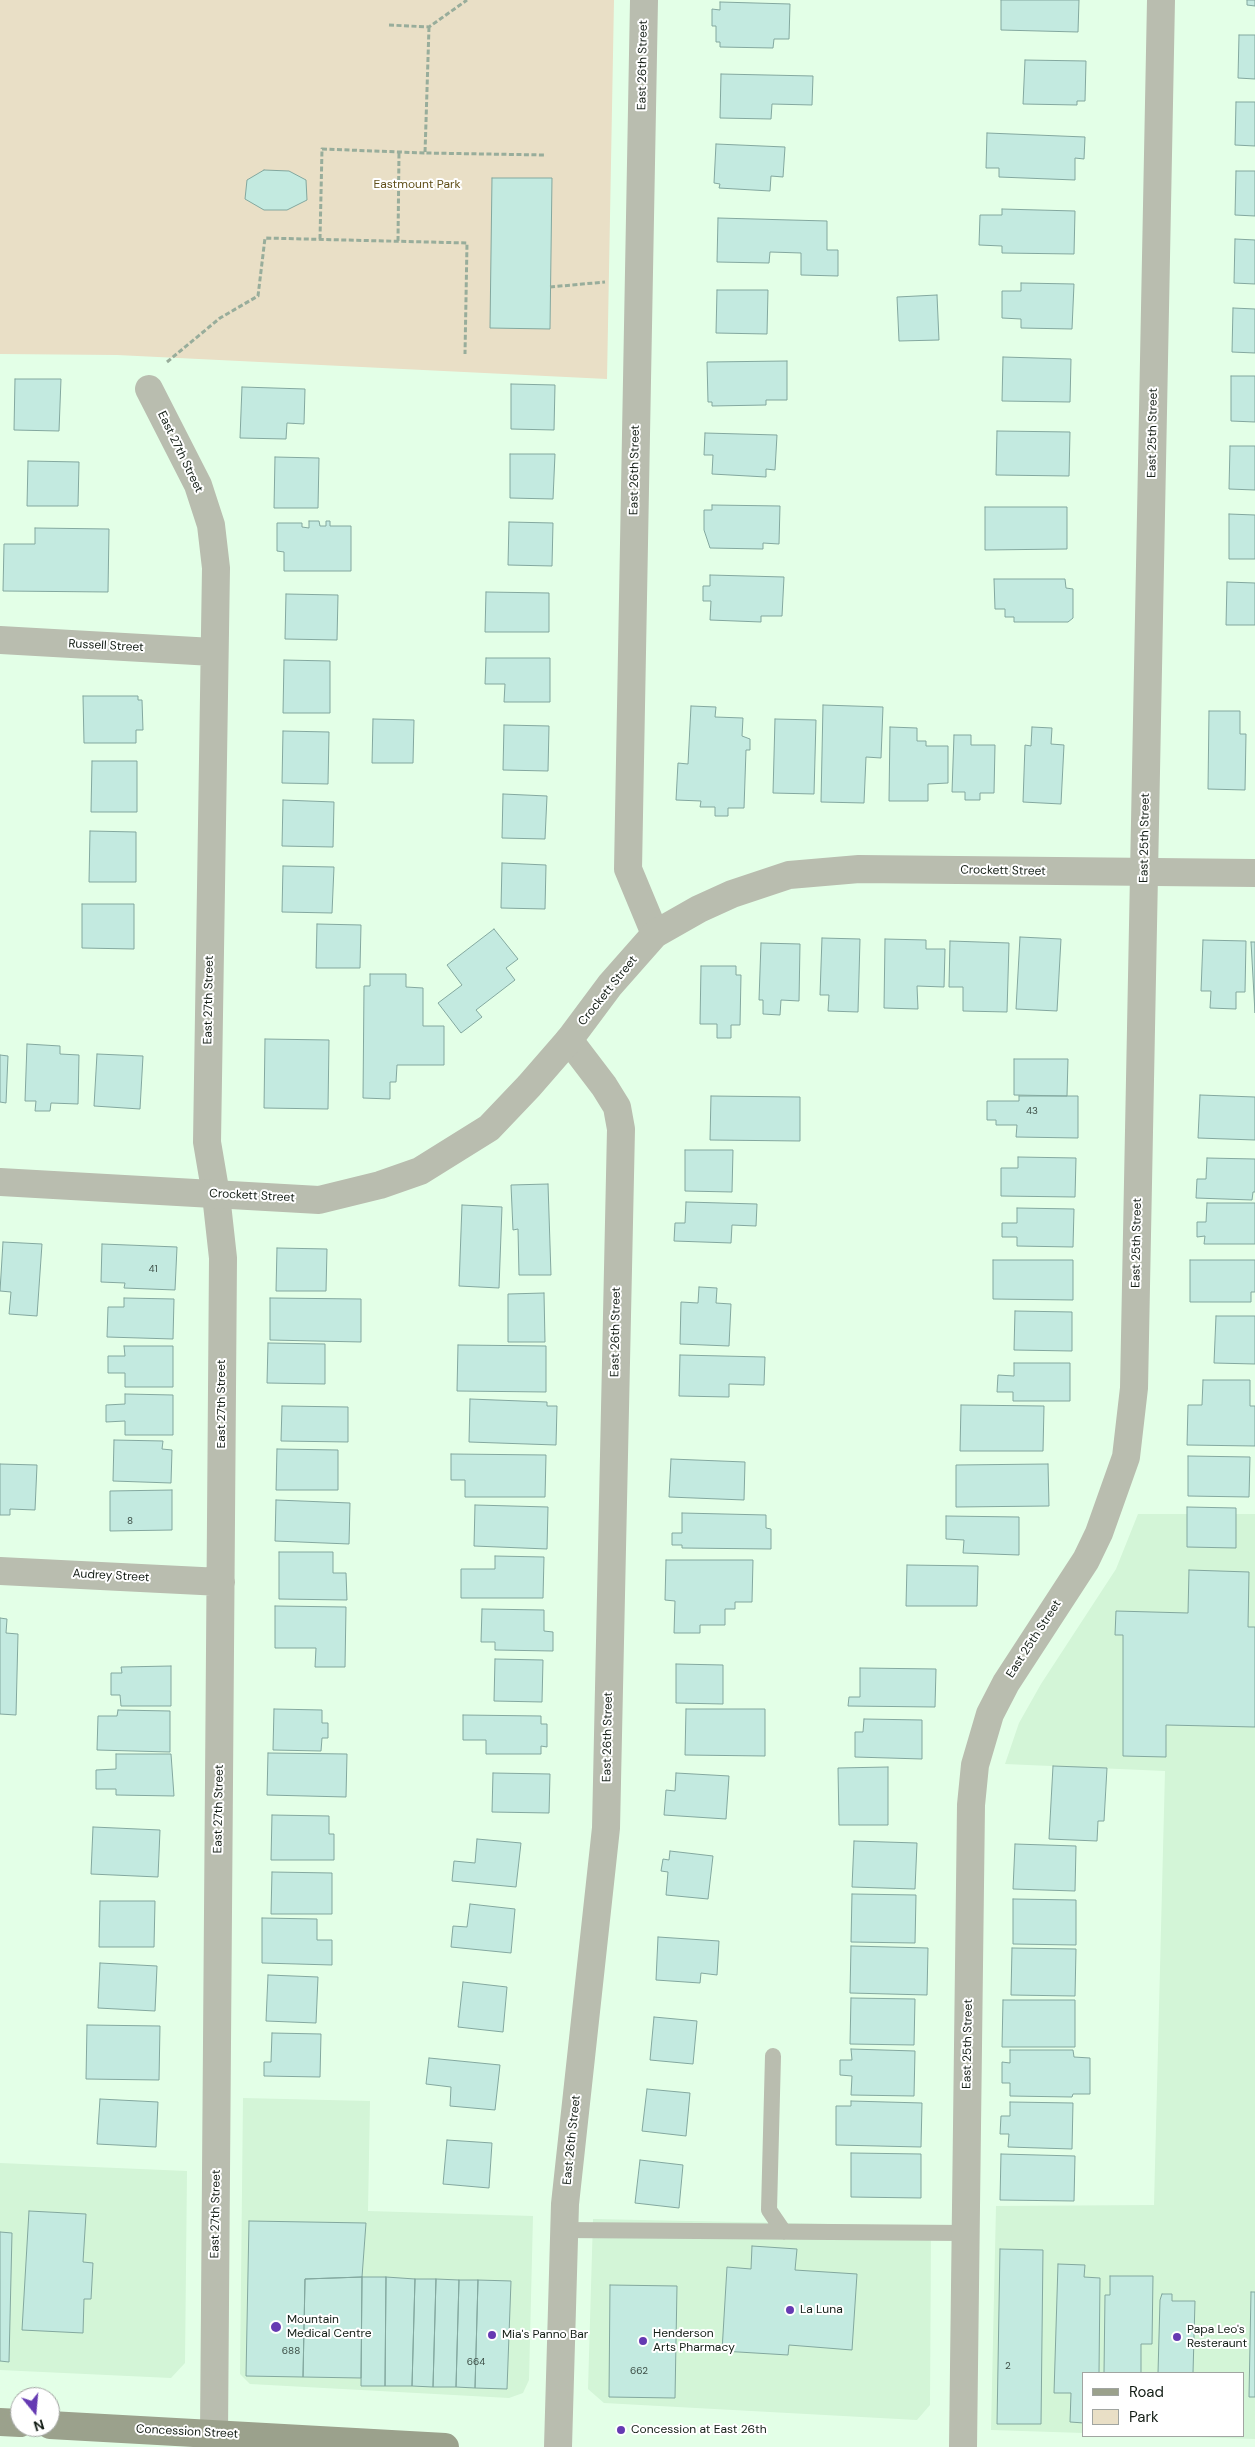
<!DOCTYPE html>
<html>
<head>
<meta charset="utf-8">
<style>
  body { margin:0 }
  #map { position:relative; width:1255px; height:2447px; overflow:hidden; background:#e3ffe7; font-family:"DM Sans",sans-serif }
  canvas { display:block }
  .legend { position:absolute; left:1082px; top:2372px; width:162px; height:65px; box-sizing:border-box; background:#fff; border:1px solid #a1a5a1; margin:0; padding:6px 9px; list-style:none; font-size:15px; color:#131d15 }
  .legend li { display:flex; align-items:center; gap:10px; height:25px }
  .legend b { width:25px; border:1px solid #a1a5a1 }
  .north { position:absolute; left:10px; top:2387px; width:50px; height:50px; box-sizing:border-box; background:#fff; border:1px solid #a1a5a1; border-radius:50%; rotate:163deg; font-size:14px; font-weight:700; line-height:20px; text-align:center; color:#131d15 }
  .north::after { content:''; display:block; margin:auto; width:18px; height:22px; background:#653ab2; clip-path:polygon(50% 0,100% 100%,50% 72%,0 100%) }
</style>
</head>
<body>
<div id="map">
<canvas width="1255" height="2447"></canvas>
<ul class="legend">
<li><b style="height:6px;background:#9ba18c"></b>Road</li>
<li><b style="height:14px;background:#e9dfc6"></b>Park</li>
</ul>
<div class="north">N</div>
</div>
<script>
const ctx = document.querySelector('canvas').getContext('2d');
ctx.lineJoin = 'round';
function paint(path, color) { ctx.fillStyle = color; ctx.fill(path, 'evenodd'); }
const shape = rows => new Path2D(rows.map(r => 'M' + r).join(''));
function trace(path, color, width, dash) { ctx.strokeStyle = color; ctx.lineWidth = width; ctx.lineCap = dash ? 'butt' : 'round'; ctx.setLineDash(dash || []); ctx.stroke(path); }
function label(font, color, halo, rows, align = 'center') {
  ctx.font = font + ' "DM Sans",sans-serif'; ctx.lineWidth = 4; ctx.setLineDash([]); ctx.textBaseline = 'middle'; ctx.strokeStyle = halo; ctx.fillStyle = color; for (const [text, x, y, turn = 0] of rows) {
    ctx.save(); ctx.translate(x, y); ctx.rotate((+turn || 0) * Math.PI / 180); ctx.textAlign = isNaN(turn) ? turn : align; if (halo) ctx.strokeText(text, 0, 0); ctx.fillText(text, 0, 0); ctx.restore();
  }
}
const built = shape([
  [1138,1514,1255,1514,1255,2439,1163,2436,1244,2436,1244,2373,1084,2373,1084,2433,991,2430,996,2206,1154,2205,1165,1771,1005,1764,1019,1723,1041,1684,1116,1569],
  [243,2098,370,2101,368,2211,533,2216,529,2380,523,2393,509,2398,250,2384,240,2374],
  [0,2163,187,2171,185,2363,171,2378,0,2370],
  [593,2219,931,2226,930,2405,917,2420,604,2403,588,2389]
]);
const green = shape([
  [0,0,614,0,607,379,117,355,0,354]
]);
const building = shape([
  [1001,0,1079,0,1078,32,1001,30,1001,0],
  [1247,0,1255,0,1255,6,1247,5,1247,0],
  [720,2,790,4,789,39,774,39,773,48,720,47,720,42,716,42,716,26,712,26,712,9,720,10,720,2],
  [1239,35,1255,35,1255,79,1238,78,1239,35],
  [1025,60,1086,61,1085,101,1077,101,1077,105,1023,104,1025,60],
  [721,74,813,76,812,105,772,104,771,119,720,118,721,74],
  [1236,102,1255,102,1255,146,1235,145,1236,102],
  [987,133,1085,137,1084,159,1075,158,1075,180,999,177,999,168,986,168,987,133],
  [716,144,785,147,783,177,771,176,770,191,719,188,720,184,714,183,716,144],
  [264,170,289,171,306,180,307,200,287,210,264,210,245,199,247,180,264,170],
  [1236,171,1255,171,1255,216,1235,215,1236,171],
  [492,178,552,178,550,329,490,328,492,178],
  [1002,209,1075,211,1074,254,1002,253,1002,246,979,245,980,215,1002,215,1002,209],
  [718,218,827,221,827,250,838,250,838,276,801,275,801,253,770,252,769,263,717,262,718,218],
  [1235,239,1255,240,1255,284,1234,283,1235,239],
  [1021,283,1074,284,1072,329,1021,328,1021,319,1002,318,1002,291,1021,291,1021,283],
  [717,290,768,290,767,334,716,333,717,290],
  [937,295,939,340,899,341,897,297,937,295],
  [1233,308,1255,309,1255,353,1232,352,1233,308],
  [1003,357,1071,359,1070,402,1002,401,1003,357],
  [787,361,787,400,766,400,766,405,712,406,712,402,708,402,707,362,787,361],
  [1231,376,1255,376,1255,422,1231,421,1231,376],
  [15,379,61,379,59,431,14,430,15,379],
  [511,384,555,385,554,430,511,429,511,384],
  [242,387,305,389,304,424,287,423,286,439,240,438,242,387],
  [997,431,1070,432,1069,476,996,475,997,431],
  [705,433,777,435,775,470,766,469,766,477,712,474,713,455,704,455,705,433],
  [1230,446,1255,446,1255,490,1229,489,1230,446],
  [510,454,555,454,553,499,510,498,510,454],
  [275,457,319,458,318,508,274,508,275,457],
  [28,461,79,462,78,506,27,506,28,461],
  [712,505,780,506,779,544,763,543,763,549,710,548,704,530,704,510,712,510,712,505],
  [985,507,1067,507,1067,549,985,550,985,507],
  [1229,514,1255,515,1255,559,1229,559,1229,514],
  [309,521,319,521,320,526,326,526,326,521,330,521,330,526,351,526,351,571,284,571,284,552,277,551,277,523,302,523,302,527,309,528,309,521],
  [509,522,553,523,552,566,508,565,509,522],
  [35,528,109,529,108,592,3,591,4,544,35,544,35,528],
  [710,575,784,577,782,616,761,616,761,622,710,620,711,601,703,601,703,586,710,586,710,575],
  [994,579,1065,579,1066,588,1073,589,1073,618,1068,622,1014,622,1014,617,1005,617,1005,609,995,609,994,579],
  [1227,582,1255,583,1255,625,1226,625,1227,582],
  [486,592,549,593,549,632,485,632,486,592],
  [286,594,338,595,337,640,285,639,286,594],
  [486,658,550,658,550,702,504,702,505,684,485,684,486,658],
  [284,660,330,661,330,713,283,713,284,660],
  [83,696,138,696,138,700,142,700,143,730,136,730,136,743,84,743,83,696],
  [823,705,883,707,881,758,866,757,864,803,821,802,823,705],
  [691,706,716,707,715,717,743,718,742,736,750,739,750,750,746,750,744,808,728,808,728,816,715,816,715,807,700,807,701,801,676,800,678,763,688,764,691,706],
  [1209,711,1240,711,1240,734,1246,734,1245,790,1208,789,1209,711],
  [373,719,414,720,413,763,372,763,373,719],
  [775,719,816,720,814,794,773,793,775,719],
  [504,725,549,726,548,771,503,770,504,725],
  [890,727,917,728,917,741,926,741,926,746,948,746,948,783,928,784,928,801,889,801,890,727],
  [1032,727,1052,728,1051,744,1064,745,1061,804,1023,802,1025,745,1031,746,1032,727],
  [283,731,329,732,328,784,282,783,283,731],
  [954,735,971,735,971,745,995,745,994,793,980,793,980,800,965,800,965,792,952,792,954,735],
  [92,761,137,761,137,812,91,812,92,761],
  [503,794,547,796,545,839,502,838,503,794],
  [283,800,334,802,333,847,282,846,283,800],
  [90,831,136,832,136,882,89,882,90,831],
  [502,863,546,865,545,909,501,908,502,863],
  [283,866,334,867,332,913,282,912,283,866],
  [82,904,134,904,134,949,82,948,82,904],
  [317,924,361,925,360,968,316,968,317,924],
  [494,929,518,959,506,968,515,980,476,1010,482,1017,461,1033,438,1003,462,985,447,965,494,929],
  [1020,937,1061,939,1057,1011,1016,1009,1020,937],
  [822,938,860,939,858,1012,828,1011,829,995,820,995,822,938],
  [885,939,926,940,926,949,945,949,944,987,917,986,918,1009,884,1008,885,939],
  [1203,940,1246,941,1245,992,1236,992,1236,1009,1210,1008,1211,991,1201,991,1203,940],
  [950,941,1009,943,1007,1012,963,1011,963,987,949,987,950,941],
  [1251,942,1255,942,1255,1013,1251,942],
  [761,943,800,944,799,1001,781,1000,780,1015,763,1014,763,1000,759,1000,761,943],
  [701,966,736,966,736,975,741,975,740,1025,731,1025,731,1038,717,1038,717,1024,700,1024,701,966],
  [370,974,406,974,406,987,423,988,423,1026,444,1026,444,1065,397,1065,396,1082,390,1082,390,1099,363,1098,364,986,370,986,370,974],
  [265,1039,329,1040,328,1109,264,1108,265,1039],
  [27,1044,60,1046,60,1054,79,1055,78,1104,51,1103,50,1111,35,1111,36,1101,25,1101,27,1044],
  [97,1054,143,1056,140,1109,94,1106,97,1054],
  [0,1055,8,1056,6,1103,0,1102,0,1055],
  [1014,1059,1068,1059,1067,1096,1014,1095,1014,1059],
  [1200,1095,1255,1097,1255,1140,1198,1138,1200,1095],
  [711,1096,800,1097,800,1141,710,1140,711,1096],
  [1019,1096,1078,1096,1078,1138,1016,1137,1017,1125,996,1125,996,1120,987,1120,987,1101,1019,1101,1019,1096],
  [685,1150,733,1150,732,1192,685,1191,685,1150],
  [1018,1157,1076,1158,1075,1197,1001,1196,1001,1168,1018,1168,1018,1157],
  [1207,1158,1255,1159,1255,1192,1253,1192,1252,1200,1196,1198,1197,1179,1206,1179,1207,1158],
  [548,1184,551,1275,519,1275,518,1229,513,1230,511,1185,548,1184],
  [686,1202,757,1204,756,1226,732,1225,731,1243,674,1241,675,1223,685,1223,686,1202],
  [1207,1203,1255,1203,1255,1244,1204,1244,1205,1236,1197,1237,1197,1222,1206,1222,1207,1203],
  [462,1205,502,1207,499,1288,459,1286,462,1205],
  [1017,1208,1074,1209,1073,1247,1017,1246,1017,1237,1002,1237,1002,1223,1017,1223,1017,1208],
  [3,1242,42,1244,37,1316,9,1314,11,1292,0,1291,3,1242],
  [102,1244,177,1247,175,1290,124,1288,125,1283,101,1282,102,1244],
  [277,1248,327,1249,326,1291,276,1291,277,1248],
  [993,1260,1073,1260,1073,1300,993,1299,993,1260],
  [1190,1260,1255,1260,1255,1292,1251,1292,1251,1302,1190,1302,1190,1260],
  [699,1287,717,1288,716,1303,731,1304,729,1346,680,1344,681,1302,698,1303,699,1287],
  [544,1293,545,1342,508,1342,508,1294,544,1293],
  [124,1298,174,1299,173,1339,107,1337,108,1307,124,1307,124,1298],
  [270,1298,361,1299,361,1342,270,1340,270,1298],
  [1015,1311,1072,1312,1072,1351,1014,1350,1015,1311],
  [1216,1316,1255,1316,1255,1364,1214,1363,1216,1316],
  [268,1343,325,1344,325,1384,267,1383,268,1343],
  [458,1345,546,1346,546,1392,457,1391,458,1345],
  [124,1346,173,1346,173,1387,125,1387,125,1373,108,1373,108,1356,125,1356,124,1346],
  [680,1355,765,1357,764,1385,729,1384,729,1397,679,1396,680,1355],
  [1014,1363,1070,1363,1070,1401,1013,1401,1013,1392,997,1392,998,1375,1014,1376,1014,1363],
  [1203,1380,1250,1380,1250,1406,1255,1406,1255,1446,1187,1445,1188,1405,1202,1405,1203,1380],
  [125,1394,173,1395,173,1435,125,1435,125,1421,106,1422,106,1405,125,1404,125,1394],
  [470,1399,547,1402,547,1406,557,1406,556,1445,469,1442,470,1399],
  [961,1405,1044,1406,1043,1451,960,1451,961,1405],
  [282,1406,348,1407,348,1442,281,1441,282,1406],
  [114,1440,163,1441,162,1449,172,1450,171,1483,113,1481,114,1440],
  [277,1449,338,1450,338,1490,276,1490,277,1449],
  [451,1454,546,1455,545,1497,465,1497,465,1480,451,1480,451,1454],
  [1188,1456,1250,1457,1249,1497,1188,1496,1188,1456],
  [671,1459,745,1462,744,1500,669,1497,671,1459],
  [0,1464,37,1465,35,1510,10,1509,10,1515,0,1515,0,1464],
  [1048,1464,1049,1506,956,1507,956,1465,1048,1464],
  [172,1490,172,1530,110,1531,110,1491,172,1490],
  [276,1500,350,1503,349,1544,275,1541,276,1500],
  [475,1505,548,1507,547,1549,474,1546,475,1505],
  [1187,1507,1236,1508,1236,1548,1187,1547,1187,1507],
  [682,1513,766,1515,766,1528,771,1529,771,1549,682,1548,682,1545,672,1545,672,1533,682,1533,682,1513],
  [946,1516,1019,1517,1019,1555,963,1553,964,1540,946,1539,946,1516],
  [279,1552,333,1552,333,1573,346,1573,347,1600,279,1599,279,1552],
  [495,1556,544,1557,543,1598,461,1598,461,1569,495,1569,495,1556],
  [666,1560,753,1560,752,1602,735,1602,735,1609,725,1609,725,1625,700,1625,700,1633,674,1633,675,1601,665,1600,666,1560],
  [907,1565,978,1566,977,1606,906,1606,907,1565],
  [1189,1570,1249,1572,1248,1627,1255,1627,1255,1727,1166,1725,1166,1757,1123,1756,1123,1635,1115,1635,1116,1611,1188,1613,1189,1570],
  [275,1606,346,1607,345,1667,315,1667,316,1648,275,1648,275,1606],
  [482,1609,544,1610,544,1631,553,1632,553,1651,495,1650,495,1642,481,1642,482,1609],
  [0,1618,7,1619,6,1633,18,1634,16,1715,0,1714,0,1618],
  [495,1659,543,1660,542,1702,494,1701,495,1659],
  [676,1664,723,1665,723,1704,676,1703,676,1664],
  [171,1666,171,1706,121,1706,120,1695,111,1695,111,1673,122,1673,121,1667,171,1666],
  [860,1668,936,1669,935,1707,848,1706,849,1697,860,1697,860,1668],
  [274,1709,322,1710,322,1723,328,1723,328,1738,322,1738,321,1751,273,1750,274,1709],
  [686,1709,765,1709,765,1756,685,1755,686,1709],
  [118,1710,170,1711,170,1752,97,1750,98,1716,117,1716,118,1710],
  [463,1715,541,1716,541,1724,547,1724,547,1747,541,1746,541,1754,486,1754,486,1740,463,1740,463,1715],
  [864,1719,922,1720,922,1759,855,1757,855,1732,863,1732,864,1719],
  [268,1753,347,1754,346,1797,267,1795,268,1753],
  [116,1754,171,1754,174,1796,116,1795,116,1789,96,1789,96,1770,116,1769,116,1754],
  [1053,1766,1107,1768,1104,1821,1098,1821,1097,1841,1049,1839,1053,1766],
  [888,1767,888,1825,839,1825,838,1768,888,1767],
  [493,1773,550,1774,549,1813,492,1812,493,1773],
  [676,1773,729,1776,726,1819,664,1815,666,1790,675,1791,676,1773],
  [272,1815,329,1816,329,1834,334,1834,334,1860,271,1860,272,1815],
  [93,1827,160,1830,158,1877,91,1874,93,1827],
  [477,1839,521,1843,516,1887,452,1881,454,1861,475,1863,477,1839],
  [854,1841,917,1843,915,1889,852,1887,854,1841],
  [1015,1844,1076,1846,1075,1891,1013,1889,1015,1844],
  [670,1851,713,1856,708,1899,666,1895,668,1872,661,1871,663,1859,669,1860,670,1851],
  [272,1872,332,1873,332,1914,271,1914,272,1872],
  [852,1894,916,1895,915,1943,851,1942,852,1894],
  [1013,1899,1076,1900,1076,1945,1013,1944,1013,1899],
  [100,1901,155,1901,154,1947,99,1947,100,1901],
  [470,1904,515,1909,511,1953,451,1947,453,1926,467,1927,470,1904],
  [262,1918,317,1919,317,1940,332,1940,332,1965,262,1963,262,1918],
  [658,1937,719,1941,717,1975,701,1973,700,1983,656,1980,658,1937],
  [851,1946,928,1948,927,1995,850,1993,851,1946],
  [1012,1948,1076,1949,1075,1996,1011,1995,1012,1948],
  [100,1963,157,1966,155,2011,98,2008,100,1963],
  [268,1975,318,1977,316,2023,266,2021,268,1975],
  [463,1982,507,1987,503,2032,458,2027,463,1982],
  [851,1998,915,1999,914,2045,850,2044,851,1998],
  [1003,2000,1075,2000,1075,2047,1002,2047,1003,2000],
  [654,2017,697,2021,693,2064,650,2060,654,2017],
  [87,2025,160,2026,159,2080,86,2079,87,2025],
  [272,2033,321,2034,320,2077,264,2076,264,2062,271,2062,272,2033],
  [851,2049,915,2051,914,2096,851,2095,852,2076,840,2075,840,2060,852,2060,851,2049],
  [1010,2050,1073,2050,1074,2057,1090,2058,1090,2094,1073,2094,1072,2097,1010,2096,1010,2083,1002,2083,1002,2062,1010,2063,1010,2050],
  [429,2058,500,2065,495,2110,450,2106,451,2087,426,2084,429,2058],
  [647,2089,690,2093,686,2136,642,2131,647,2089],
  [100,2099,158,2102,156,2147,97,2144,100,2099],
  [851,2101,922,2103,921,2147,836,2145,836,2106,851,2106,851,2101],
  [1010,2102,1073,2103,1072,2149,1008,2147,1009,2134,1000,2134,1001,2116,1010,2116,1010,2102],
  [447,2140,492,2143,489,2188,443,2184,447,2140],
  [851,2153,921,2154,921,2198,851,2197,851,2153],
  [1001,2154,1075,2156,1074,2201,1000,2200,1001,2154],
  [640,2160,683,2165,679,2208,635,2203,640,2160],
  [29,2211,86,2214,83,2262,93,2263,91,2299,84,2299,83,2333,22,2330,29,2211],
  [249,2221,366,2223,362,2277,305,2279,303,2377,246,2376,249,2221],
  [0,2232,12,2233,9,2362,0,2361,0,2232],
  [752,2246,797,2249,795,2270,857,2274,852,2350,789,2345,788,2355,722,2351,727,2267,751,2269,752,2246],
  [1000,2249,1043,2250,1041,2424,997,2424,1000,2249],
  [1058,2264,1085,2265,1084,2277,1100,2278,1099,2373,1084,2373,1084,2423,1070,2422,1071,2393,1054,2393,1058,2264],
  [1110,2276,1153,2276,1152,2344,1141,2344,1141,2373,1104,2373,1105,2295,1110,2295,1110,2276],
  [362,2277,361,2378,303,2377,305,2279,362,2277],
  [362,2277,386,2277,385,2386,361,2386,362,2277],
  [386,2277,415,2279,412,2386,385,2386,386,2277],
  [415,2279,436,2279,433,2387,412,2386,415,2279],
  [436,2279,459,2280,456,2387,433,2387,436,2279],
  [459,2280,478,2280,475,2388,456,2387,459,2280],
  [478,2280,511,2281,507,2389,475,2388,478,2280],
  [610,2285,677,2286,675,2398,609,2397,610,2285],
  [1251,2292,1255,2292,1255,2397,1249,2397,1251,2292],
  [1162,2294,1172,2294,1172,2301,1195,2301,1193,2373,1158,2373,1160,2300,1162,2294]
]);
const path = shape([
  [389,25,429,27,467,0],
  [429,27,425,153,545,155],
  [320,239,322,149,425,153],
  [398,241,399,152],
  [550,287,605,282],
  [167,362,220,318,258,296,265,238,467,243,465,354]
]);
const service = shape([
  [773,2056,769,2210,784,2232],
  [563,2230,965,2233]
]);
const minor = shape([
  [644,0,628,869,655,934],
  [149,389,198,485,211,525,216,568,207,1142,216,1195,223,1258,214,2434],
  [0,640,213,652],
  [0,1571,221,1582],
  [558,2447,565,2204,606,1828,621,1129,617,1107,604,1086,569,1040],
  [963,2447,971,1805,975,1765,990,1714,1006,1683,1086,1560,1099,1533,1126,1457,1134,1388,1161,0]
]);
const tertiary = shape([
  [0,1182,319,1200,380,1185,420,1171,489,1128,529,1086,569,1040,610,985,655,934,699,909,732,894,789,875,859,869,1255,873]
]);
const secondary = shape([
  [0,2422,20,2423],
  [50,2425,445,2447]
]);
const markers = [
  [790,2310,5,"#653ab2"],
  [276,2327,6,"#653ab2"],
  [492,2335,5,"#653ab2"],
  [1177,2337,5,"#653ab2"],
  [643,2341,5,"#653ab2"],
  [621,2430,5,"#653ab2"]
];
const numberNames = [
  ["43",1032,1111],
  ["41",153,1269],
  ["8",130,1521],
  ["688",291,2351],
  ["664",476,2362],
  ["2",1008,2366],
  ["662",639,2371]
];
const streetNames = [
  ["East 26th Street",643,65,-89],
  ["East 25th Street",1153,433,-89],
  ["East 27th Street",180,452,64],
  ["East 26th Street",635,470,-89],
  ["Russell Street",106,646,3],
  ["East 25th Street",1145,838,-89],
  ["Crockett Street",1003,871,1],
  ["Crockett Street",608,991,-51],
  ["East 27th Street",209,1000,-89],
  ["Crockett Street",252,1196,3],
  ["East 25th Street",1137,1243,-89],
  ["East 26th Street",616,1332,-89],
  ["East 27th Street",222,1404,-90],
  ["Audrey Street",111,1576,3],
  ["East 25th Street",1034,1639,-57],
  ["East 26th Street",608,1737,-89],
  ["East 27th Street",219,1809,-89],
  ["East 25th Street",968,2044,-89],
  ["East 26th Street",572,2140,-84],
  ["East 27th Street",216,2214,-89],
  ["Concession Street",187,2432,3]
];
const parkNames = [
  ["Eastmount Park",417,185]
];
const poiNames = [
  ["La Luna",800,2310],
  ["Mountain",287,2320],
  ["Medical Centre",287,2334],
  ["Papa Leo's",1187,2330],
  ["Resteraunt",1187,2344],
  ["Henderson",653,2334],
  ["Arts Pharmacy",653,2348],
  ["Mia's Panno Bar",502,2335],
  ["Concession at East 26th",631,2430]
];
paint(built, '#d3f5d7');
paint(green, '#e9dfc6');
paint(building, '#c3eae0');
trace(building, '#83a89f', 1);
trace(path, '#98ad9b', 3, [5, 2.5]);
trace(service, '#b9bdaf', 16);
trace(minor, '#b9bdaf', 28);
trace(tertiary, '#b9bdaf', 28);
trace(secondary, '#9ba18c', 28);
for (const [x, y, r, color] of markers) { const dot = new Path2D(); dot.arc(x, y, r, 0, 2 * Math.PI); ctx.fillStyle = color; ctx.fill(dot); trace(dot, '#fff', 2); }
label('10px', '#3f5048', null, numberNames);
label('12px', '#131d15', '#fff', streetNames);
label('12px', '#604f19', '#fff', parkNames);
label('12px', '#131d15', '#fff', poiNames, 'left');
</script>
</body>
</html>
